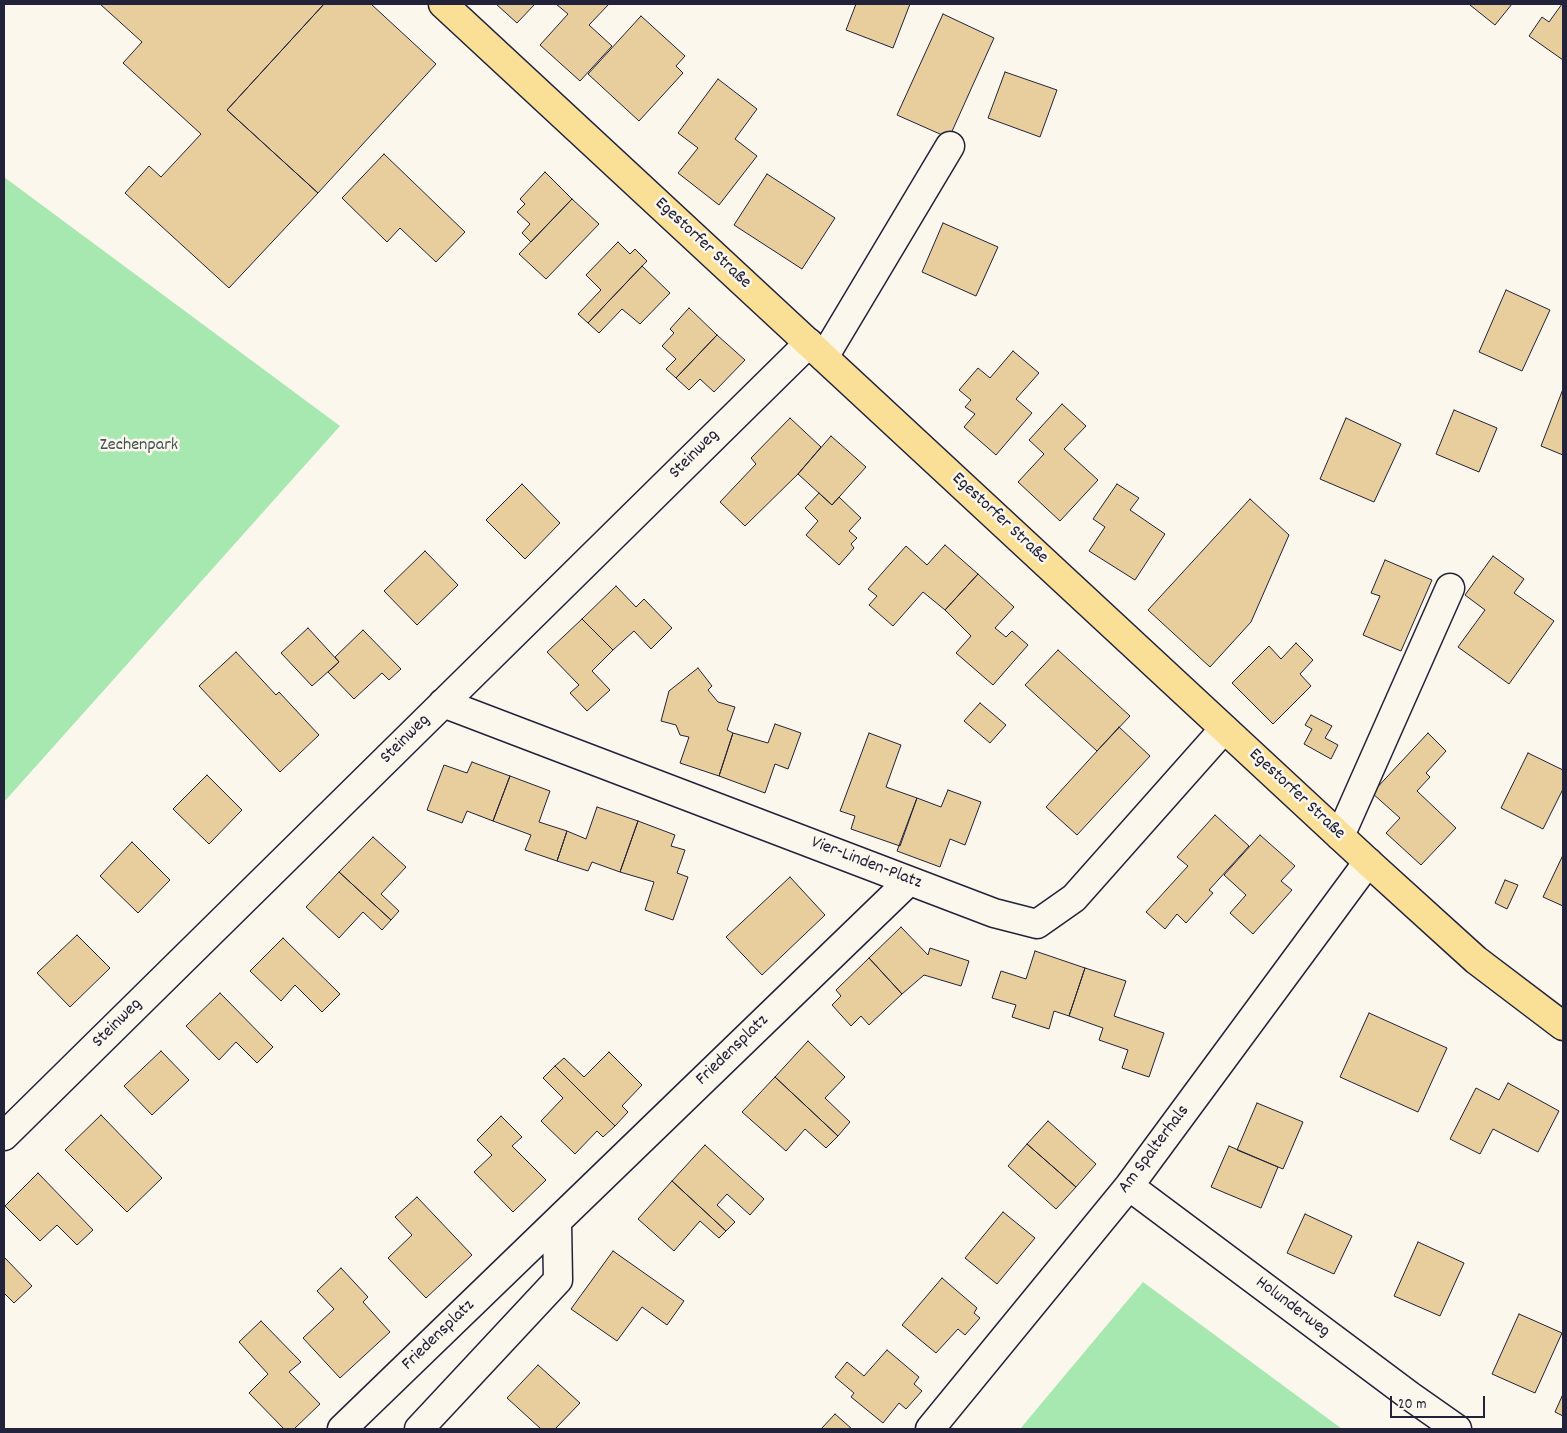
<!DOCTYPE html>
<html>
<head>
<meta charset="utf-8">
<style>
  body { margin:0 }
  #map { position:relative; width:1567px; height:1433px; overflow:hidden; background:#fbf7ec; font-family:Dekko,sans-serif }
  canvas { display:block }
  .frame { position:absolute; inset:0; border:5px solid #22223b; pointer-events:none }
  .scale { position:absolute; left:1390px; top:1396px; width:95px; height:22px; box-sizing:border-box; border:2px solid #22223b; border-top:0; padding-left:6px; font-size:15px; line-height:18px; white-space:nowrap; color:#22223b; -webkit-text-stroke:4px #fbf7ec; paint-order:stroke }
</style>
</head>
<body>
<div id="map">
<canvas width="1567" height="1433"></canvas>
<div class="frame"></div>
<div class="scale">20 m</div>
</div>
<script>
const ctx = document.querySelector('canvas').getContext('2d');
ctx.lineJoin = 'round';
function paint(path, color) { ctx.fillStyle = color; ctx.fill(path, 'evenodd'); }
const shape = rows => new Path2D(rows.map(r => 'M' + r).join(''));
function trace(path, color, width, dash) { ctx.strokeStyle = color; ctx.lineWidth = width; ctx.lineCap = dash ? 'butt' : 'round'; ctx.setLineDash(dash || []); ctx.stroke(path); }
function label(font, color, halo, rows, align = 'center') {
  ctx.font = font + ' Dekko,sans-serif'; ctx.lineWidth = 5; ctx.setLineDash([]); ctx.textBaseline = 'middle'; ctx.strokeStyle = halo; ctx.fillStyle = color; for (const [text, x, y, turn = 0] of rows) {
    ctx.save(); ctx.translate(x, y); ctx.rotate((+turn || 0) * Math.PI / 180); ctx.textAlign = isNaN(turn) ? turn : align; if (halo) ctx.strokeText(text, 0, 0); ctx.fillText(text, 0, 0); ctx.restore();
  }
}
const green = shape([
  [4,177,340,426,4,802],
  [1143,1282,1342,1429,1020,1429]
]);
const building = shape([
  [100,4,324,4,227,110,318,193,229,288,125,193,149,166,161,177,201,134,123,63,142,42,100,4],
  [324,4,371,4,436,64,318,193,227,110,324,4],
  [496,4,535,4,517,23,496,4],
  [556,4,609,4,589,25,612,46,580,81,540,45,568,14,556,4],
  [856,4,910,4,893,48,846,30,856,4],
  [1471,4,1512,4,1495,25,1470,5,1471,4],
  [1562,4,1563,4,1563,60,1529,36,1542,17,1549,22,1562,4],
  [943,14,994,38,949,138,897,115,943,14],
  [641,16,685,56,676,66,683,73,639,121,588,74,641,16],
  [1005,72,1057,90,1040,137,988,118,1005,72],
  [718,79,757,109,735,139,757,156,719,205,678,173,698,148,678,133,718,79],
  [384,154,465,232,436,262,400,228,387,242,342,198,384,154],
  [545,172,572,199,531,242,522,233,530,224,517,212,525,204,520,199,545,172],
  [767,174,835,218,802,269,734,225,767,174],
  [572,199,599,224,546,279,519,254,572,199],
  [943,223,998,247,976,296,922,272,943,223],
  [618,242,630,254,635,249,647,261,588,323,578,314,601,290,586,275,618,242],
  [642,266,670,293,640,324,622,309,599,333,588,323,642,266],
  [1506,290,1550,310,1522,371,1479,352,1506,290],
  [689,308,717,335,676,378,666,369,676,359,662,346,674,333,670,329,689,308],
  [717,335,745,360,714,392,700,379,689,390,676,378,717,335],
  [1013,351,1039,373,1016,399,1032,413,996,455,964,427,975,414,965,407,971,400,959,390,978,368,990,378,1013,351],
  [1563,389,1563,455,1541,446,1563,389],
  [1062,404,1086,426,1064,449,1098,480,1060,521,1018,482,1044,454,1029,440,1062,404],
  [1454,410,1497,428,1479,472,1436,454,1454,410],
  [790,418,821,447,798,474,745,526,720,502,756,464,751,458,790,418],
  [1346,418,1401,444,1374,502,1320,479,1346,418],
  [831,436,866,467,832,505,798,474,831,436],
  [522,484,560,523,525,559,486,520,522,484],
  [1117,484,1139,498,1130,510,1165,534,1135,580,1089,551,1105,527,1093,519,1117,484],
  [819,493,832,505,839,497,861,518,849,531,857,538,851,544,854,548,839,565,806,535,818,521,805,508,819,493],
  [1250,499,1289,535,1251,622,1210,667,1148,610,1250,499],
  [945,545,978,574,945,610,923,592,893,626,869,605,877,596,868,589,906,546,927,565,945,545],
  [425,551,458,585,417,625,384,591,425,551],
  [1493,556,1524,579,1514,593,1554,621,1509,684,1458,647,1485,610,1465,595,1493,556],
  [1385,560,1432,580,1401,651,1363,635,1380,596,1371,593,1385,560],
  [978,574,1014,607,995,628,1006,637,1012,631,1028,645,993,685,956,653,971,636,945,610,978,574],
  [616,586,636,607,644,599,672,628,651,649,634,631,613,650,582,619,616,586],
  [582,619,613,650,592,671,610,690,587,711,570,693,579,685,547,652,582,619],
  [308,628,339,662,312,686,281,653,308,628],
  [363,630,401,669,389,680,382,673,354,699,328,672,339,662,335,657,363,630],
  [1296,643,1313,660,1300,674,1311,686,1273,724,1232,683,1269,646,1281,659,1296,643],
  [1058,650,1130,716,1097,751,1025,685,1058,650],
  [236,652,276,695,279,692,319,735,280,772,199,686,236,652],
  [698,668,712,686,708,690,718,702,735,707,727,730,733,733,719,776,680,763,689,737,680,735,676,725,661,721,669,691,698,668],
  [980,703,1006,725,990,743,964,721,980,703],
  [1311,715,1332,726,1325,738,1338,745,1331,759,1304,744,1312,729,1305,725,1311,715],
  [775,724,801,733,788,769,775,764,765,793,719,776,733,733,768,743,775,724],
  [1119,727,1150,756,1077,835,1046,807,1119,727],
  [869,733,901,745,886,787,917,798,900,846,851,829,855,816,840,811,869,733],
  [1428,733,1446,751,1426,773,1430,777,1417,791,1456,828,1421,865,1386,833,1400,818,1372,793,1428,733],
  [1528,753,1563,770,1563,789,1543,829,1501,808,1528,753],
  [472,762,510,776,493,821,467,811,462,823,427,810,444,765,467,773,472,762],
  [207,775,242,810,209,844,173,809,207,775],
  [510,776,550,791,539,822,567,831,557,861,525,850,531,835,493,821,510,776],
  [948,790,981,802,965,845,950,839,940,867,897,851,917,798,941,807,948,790],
  [597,807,638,821,620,872,592,862,588,871,557,861,567,831,586,839,597,807],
  [1215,815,1249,846,1209,890,1213,893,1186,923,1177,914,1165,929,1146,912,1188,866,1177,857,1215,815],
  [638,821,675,835,671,846,685,850,677,873,688,877,673,920,645,910,654,882,620,872,638,821],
  [1260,835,1295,866,1281,881,1292,890,1253,934,1230,913,1246,895,1224,875,1260,835],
  [373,837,406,867,381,894,399,911,391,920,339,872,373,837],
  [132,842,170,880,138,913,100,876,132,842],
  [1563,855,1563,906,1543,897,1563,855],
  [339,872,391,920,382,930,363,912,339,938,306,907,339,872],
  [790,877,825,915,762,975,726,937,790,877],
  [1505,880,1518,885,1507,909,1495,903,1505,880],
  [901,927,928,955,930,948,969,961,961,986,924,975,902,994,869,958,901,927],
  [77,935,110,968,70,1007,37,973,77,935],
  [283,938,340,994,322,1012,295,985,281,1001,250,971,283,938],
  [1035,951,1085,968,1069,1016,1054,1011,1049,1029,1012,1017,1016,1005,992,998,1001,971,1026,979,1035,951],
  [869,958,902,994,869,1025,861,1016,851,1026,832,1005,841,996,836,990,869,958],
  [1085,968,1126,981,1114,1016,1164,1033,1149,1077,1122,1068,1128,1050,1099,1040,1103,1028,1069,1016,1085,968],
  [220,993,273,1047,257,1063,236,1042,219,1060,186,1026,220,993],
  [1369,1013,1447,1048,1418,1112,1340,1077,1369,1013],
  [808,1041,845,1077,825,1098,850,1122,838,1136,775,1077,808,1041],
  [161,1051,189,1080,152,1115,124,1086,161,1051],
  [609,1052,642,1085,622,1106,628,1112,615,1126,555,1066,564,1058,584,1077,609,1052],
  [555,1066,615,1126,603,1137,597,1131,575,1154,541,1121,563,1098,543,1078,555,1066],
  [775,1077,838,1136,826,1148,805,1129,786,1151,742,1112,775,1077],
  [1508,1083,1559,1111,1538,1152,1493,1129,1480,1154,1450,1139,1476,1088,1499,1100,1508,1083],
  [1257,1103,1303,1122,1283,1169,1237,1150,1257,1103],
  [101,1115,162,1178,127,1212,65,1150,101,1115],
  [501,1116,522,1137,512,1146,546,1180,513,1212,474,1172,492,1155,477,1140,501,1116],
  [1048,1121,1096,1164,1076,1187,1027,1144,1048,1121],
  [1027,1144,1076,1187,1056,1209,1008,1166,1027,1144],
  [705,1145,764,1199,750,1215,727,1194,717,1205,735,1222,726,1231,672,1181,705,1145],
  [1229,1146,1278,1167,1261,1208,1211,1187,1229,1146],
  [38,1173,93,1230,77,1245,57,1225,40,1241,5,1206,38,1173],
  [672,1181,726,1231,719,1238,700,1221,674,1251,638,1219,672,1181],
  [417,1197,472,1255,426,1298,388,1258,412,1235,395,1217,417,1197],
  [1003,1212,1035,1238,997,1284,965,1258,1003,1212],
  [1305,1214,1352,1236,1334,1274,1287,1253,1305,1214],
  [1418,1242,1464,1263,1440,1316,1394,1296,1418,1242],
  [613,1251,684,1301,667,1325,642,1307,617,1341,571,1309,613,1251],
  [4,1257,32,1286,14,1303,4,1293,4,1257],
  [341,1268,368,1297,363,1302,390,1332,340,1378,303,1338,334,1309,317,1291,341,1268],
  [942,1278,977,1308,974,1313,980,1318,965,1335,958,1329,936,1353,902,1325,942,1278],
  [1519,1314,1562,1333,1535,1393,1492,1374,1519,1314],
  [261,1321,301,1362,289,1372,320,1404,294,1429,284,1429,249,1393,268,1374,239,1342,261,1321],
  [887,1350,919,1377,914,1384,922,1391,906,1409,899,1403,883,1423,851,1397,854,1393,835,1377,847,1362,864,1376,887,1350],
  [538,1365,580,1403,555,1429,541,1429,507,1398,538,1365],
  [1563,1394,1563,1416,1555,1412,1563,1394],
  [835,1414,852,1429,821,1429,835,1414]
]);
const minor = shape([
  [824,357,950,146],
  [443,703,994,913,1037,924,1074,898,1224,729],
  [1340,836,1450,588],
  [4,1136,809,343],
  [1129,1186,1410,1396,1457,1429],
  [342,1429,909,881],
  [419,1429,558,1280,557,1222],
  [930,1429,1129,1186,1368,862]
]);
const major = shape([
  [443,4,1368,862,1476,960,1563,1026]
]);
const streetNames = [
  ["Egestorfer Straße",702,244,43],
  ["Steinweg",695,455,-45],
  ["Egestorfer Straße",999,519,43],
  ["Steinweg",406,740,-45],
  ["Egestorfer Straße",1296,795,43],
  ["Vier-Linden-Platz",866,864,21],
  ["Steinweg",118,1024,-45],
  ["Friedensplatz",733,1051,-44],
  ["Am Spalterhals",1155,1150,-53],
  ["Holunderweg",1292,1308,37],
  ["Friedensplatz",439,1336,-44]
];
const parkNames = [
  ["Zechenpark",139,447]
];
paint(green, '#a7e8b1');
paint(building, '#e9ce9d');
trace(building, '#22223b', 1);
trace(minor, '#22223b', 31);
trace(major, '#22223b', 31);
trace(minor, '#fbf7ec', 28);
trace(major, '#fadf96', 28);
label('18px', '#22223b', '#fbf7ec', streetNames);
label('18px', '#435458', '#fbf7ec', parkNames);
</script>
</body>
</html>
